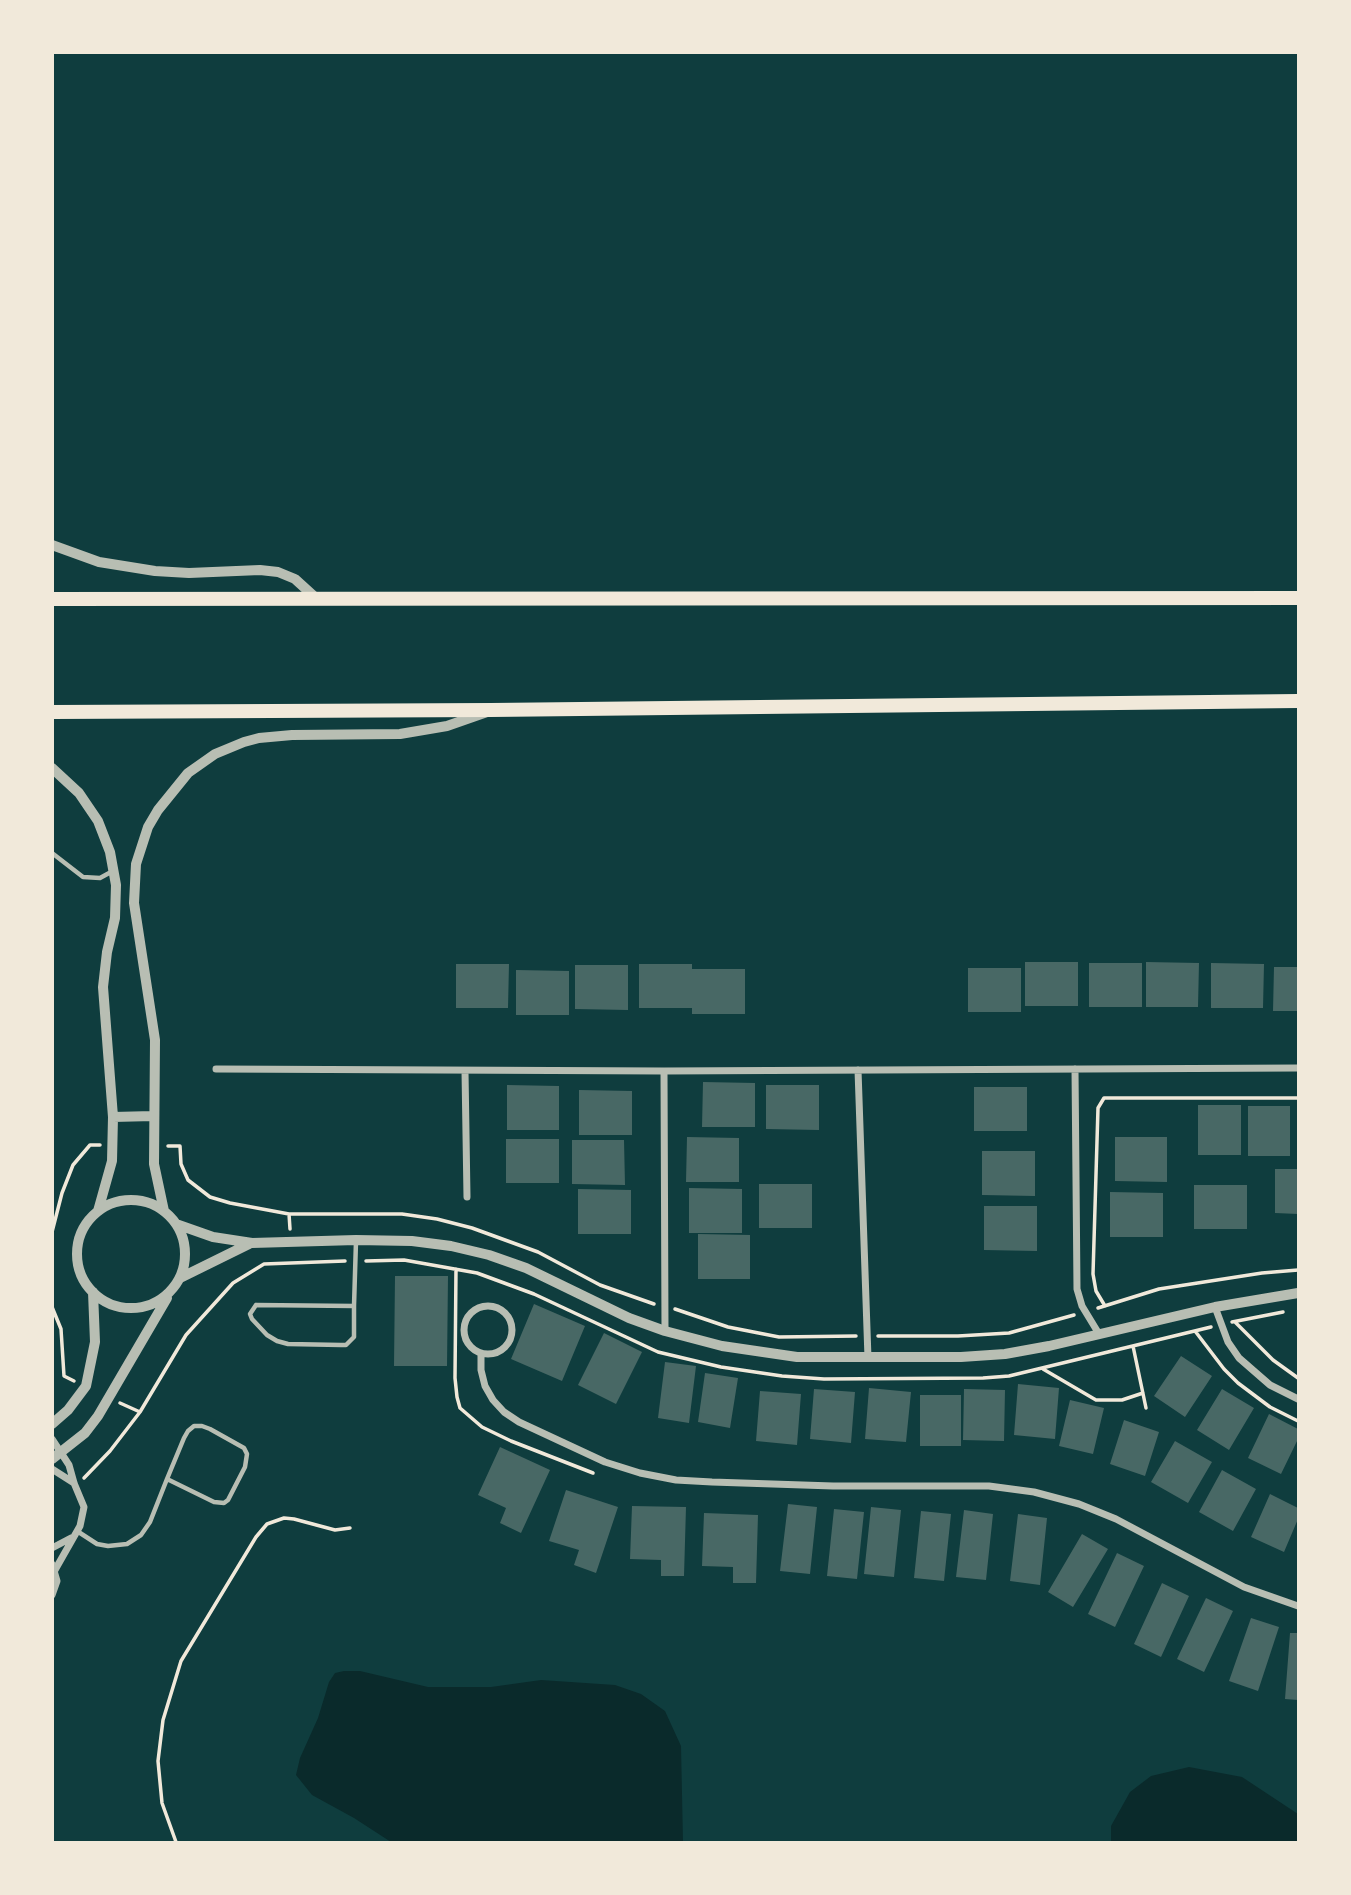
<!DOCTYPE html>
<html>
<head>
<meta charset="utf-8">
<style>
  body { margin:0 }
  #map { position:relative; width:1351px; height:1895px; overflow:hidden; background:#0f3d3e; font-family:Mulish,sans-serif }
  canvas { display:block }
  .frame { position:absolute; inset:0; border:54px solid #f1e9da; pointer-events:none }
</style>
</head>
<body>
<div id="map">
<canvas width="1351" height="1895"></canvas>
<div class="frame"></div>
</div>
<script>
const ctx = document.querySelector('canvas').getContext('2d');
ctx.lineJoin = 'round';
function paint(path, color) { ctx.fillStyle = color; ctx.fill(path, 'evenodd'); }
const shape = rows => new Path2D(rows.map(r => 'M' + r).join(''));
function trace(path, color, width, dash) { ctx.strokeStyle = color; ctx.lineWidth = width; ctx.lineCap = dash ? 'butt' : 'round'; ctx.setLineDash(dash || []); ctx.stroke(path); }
const water = shape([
  [344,1671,360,1671,428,1687,491,1687,541,1680,615,1685,641,1694,665,1711,681,1746,683,1842,391,1842,354,1818,312,1795,296,1775,300,1758,318,1718,329,1682,335,1673],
  [1189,1767,1242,1777,1298,1814,1298,1842,1111,1842,1111,1826,1130,1792,1151,1776]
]);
const building = shape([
  [1025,962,1078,962,1078,1006,1025,1006],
  [1146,962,1199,963,1198,1007,1146,1007],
  [1089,963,1142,963,1142,1007,1089,1007],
  [1211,963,1264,964,1263,1008,1211,1008],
  [456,964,509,964,508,1008,456,1008],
  [639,964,692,964,692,969,745,969,745,1014,692,1014,692,1008,639,1008],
  [575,965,628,965,628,1010,575,1009],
  [1274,967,1298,967,1298,1011,1273,1011],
  [968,968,1021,968,1021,1012,968,1012],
  [516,970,569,971,569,1015,516,1015],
  [703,1082,755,1083,755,1127,702,1127],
  [507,1085,559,1086,559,1130,507,1130],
  [766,1085,819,1085,819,1130,766,1129],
  [974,1087,1027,1087,1027,1131,974,1131],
  [579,1090,632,1091,632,1135,579,1135],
  [1198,1105,1241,1105,1241,1155,1198,1155],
  [1248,1106,1290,1106,1290,1156,1248,1156],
  [687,1137,739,1138,739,1182,686,1182],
  [1115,1137,1167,1137,1167,1182,1115,1181],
  [506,1139,559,1139,559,1183,506,1183],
  [572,1140,624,1140,625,1185,572,1184],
  [982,1151,1035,1151,1035,1196,982,1195],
  [1275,1169,1298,1169,1298,1214,1275,1213],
  [759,1184,812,1184,812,1228,759,1228],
  [1194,1185,1247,1185,1247,1229,1194,1229],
  [689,1188,742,1189,742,1233,689,1233],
  [578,1189,631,1190,631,1234,578,1234],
  [1110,1192,1163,1193,1163,1237,1110,1237],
  [984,1206,1037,1206,1037,1251,984,1250],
  [698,1234,750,1235,750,1279,698,1279],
  [395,1276,448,1276,447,1366,394,1366],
  [534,1304,585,1326,562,1381,511,1359],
  [604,1333,642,1352,616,1404,578,1385],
  [1181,1356,1212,1376,1185,1417,1154,1396],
  [665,1362,696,1366,689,1423,658,1418],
  [705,1373,738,1378,730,1428,698,1422],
  [1018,1384,1059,1388,1055,1439,1014,1435],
  [869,1388,911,1392,906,1442,865,1439],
  [814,1389,855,1392,851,1443,810,1439],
  [964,1389,1005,1390,1004,1441,963,1440],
  [1222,1389,1254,1408,1229,1450,1197,1430],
  [760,1391,801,1394,797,1445,756,1441],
  [920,1395,961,1395,961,1446,920,1446],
  [1070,1400,1104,1408,1093,1454,1059,1446],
  [1269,1414,1298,1429,1298,1439,1281,1474,1248,1458],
  [1124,1420,1159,1432,1145,1476,1110,1464],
  [1175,1441,1212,1462,1188,1503,1151,1482],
  [500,1447,550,1470,521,1533,500,1523,506,1508,478,1495],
  [1222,1470,1256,1489,1233,1531,1199,1512],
  [566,1490,618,1507,596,1573,574,1565,579,1550,549,1541],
  [1270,1494,1298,1508,1298,1519,1284,1552,1251,1537],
  [788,1504,817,1507,810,1574,780,1571],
  [632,1506,686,1507,684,1576,661,1576,661,1560,630,1559],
  [871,1507,901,1510,894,1577,864,1574],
  [834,1509,864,1512,857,1579,827,1576],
  [964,1510,993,1514,986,1580,956,1577],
  [921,1511,951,1514,944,1581,914,1578],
  [704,1513,758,1515,756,1583,733,1583,733,1567,702,1566],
  [1018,1514,1047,1518,1040,1585,1010,1581],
  [1082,1534,1108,1549,1073,1607,1048,1592],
  [1117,1553,1144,1566,1115,1627,1088,1614],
  [1162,1583,1189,1596,1161,1657,1134,1644],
  [1206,1598,1233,1611,1204,1672,1177,1659],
  [1251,1618,1279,1627,1258,1691,1229,1681],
  [1290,1633,1298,1633,1298,1700,1285,1699]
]);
const path = shape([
  [168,1146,180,1146,181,1164,188,1180,210,1197,230,1203,289,1214,402,1214,437,1219,472,1228,538,1252,600,1285,654,1304],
  [289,1214,290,1229],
  [52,1232,62,1193,73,1165,90,1145,100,1145],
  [366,1261,404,1260,477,1273,534,1294,658,1352,721,1367,782,1376,824,1379,983,1378,1009,1376,1211,1327],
  [456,1269,455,1378,457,1397,460,1408,482,1427,511,1441,593,1473],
  [1105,1306,1096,1291,1093,1274,1098,1108,1104,1098,1298,1098],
  [52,1307,61,1329,64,1376,74,1381],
  [1098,1308,1159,1289,1262,1273,1298,1270],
  [675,1309,728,1327,779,1337,856,1336],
  [1232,1322,1283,1312],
  [1235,1322,1273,1360,1298,1378],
  [1195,1331,1224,1369,1238,1383,1270,1407,1298,1421],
  [878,1336,958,1336,1009,1333,1074,1315],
  [1133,1346,1146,1408],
  [1043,1369,1096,1400,1122,1400,1143,1393],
  [120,1403,140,1412],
  [84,1478,110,1451,140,1412,186,1335,233,1283,264,1264,345,1261],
  [176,1842,162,1803,158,1761,163,1720,181,1661,256,1537,267,1524,284,1518,294,1519,335,1530,350,1528]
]);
const service = shape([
  [52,853,83,877,100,878,111,872],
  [256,1305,354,1306,354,1337,346,1345,341,1345,288,1344,277,1341,267,1335,252,1319,250,1314,256,1305],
  [354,1306,356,1241],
  [77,1531,97,1544,108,1546,127,1544,141,1535,150,1522,167,1479,184,1438,188,1431,194,1426,202,1426,210,1429,244,1448,247,1454,245,1467,228,1500,224,1503,214,1502,167,1479]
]);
const minor = shape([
  [216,1069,664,1071,1298,1068],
  [1075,1069,1077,1289,1082,1306,1099,1334],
  [858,1070,868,1358],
  [465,1071,467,1197],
  [664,1071,665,1331],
  '464 1330a24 24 0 1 1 48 0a24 24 0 1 1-48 0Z',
  [1215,1307,1228,1342,1239,1358,1270,1385,1298,1399],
  [481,1354,481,1370,485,1386,493,1400,504,1412,519,1422,605,1462,640,1473,676,1480,712,1482,833,1486,989,1486,1034,1492,1079,1504,1116,1519,1244,1587,1298,1606],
  [52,1439,69,1465,74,1483,84,1507,80,1526,55,1570],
  [52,1469,74,1483],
  [52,1548,71,1538],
  [52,1564,57,1581,52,1595]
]);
const tertiary = shape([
  [52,545,99,562,155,571,189,573,260,570,278,572,295,579,317,599],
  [52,768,79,793,98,821,110,852,116,885,115,918,107,952,103,987,113,1117,112,1161,98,1211],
  [113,1117,153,1116],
  '77 1254a54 54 0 1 1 108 0a54 54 0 1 1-108 0Z',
  [164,1211,154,1164,155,1040,134,903,136,864,148,827,158,810,188,773,215,754,244,742,259,738,292,735,400,734,447,726,487,712],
  [176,1224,213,1237,252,1243,356,1240,412,1241,451,1246,489,1255,526,1268,629,1318,665,1331,722,1346,797,1357,961,1357,1005,1354,1049,1346,1215,1307,1298,1293],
  [180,1278,249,1244],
  [52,1424,68,1410,86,1386,95,1342,93,1292],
  [52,1459,85,1433,98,1416,167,1298]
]);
const primary = shape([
  [52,599,1298,598],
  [52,712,491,710,1298,701]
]);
paint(water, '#0a2a2b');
paint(building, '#486865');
trace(path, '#f1e9da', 3.5);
trace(service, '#b8beb3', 4.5);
trace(minor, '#b8beb3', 7);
trace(tertiary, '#b8beb3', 10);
trace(primary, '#f1e9da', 14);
</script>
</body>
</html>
